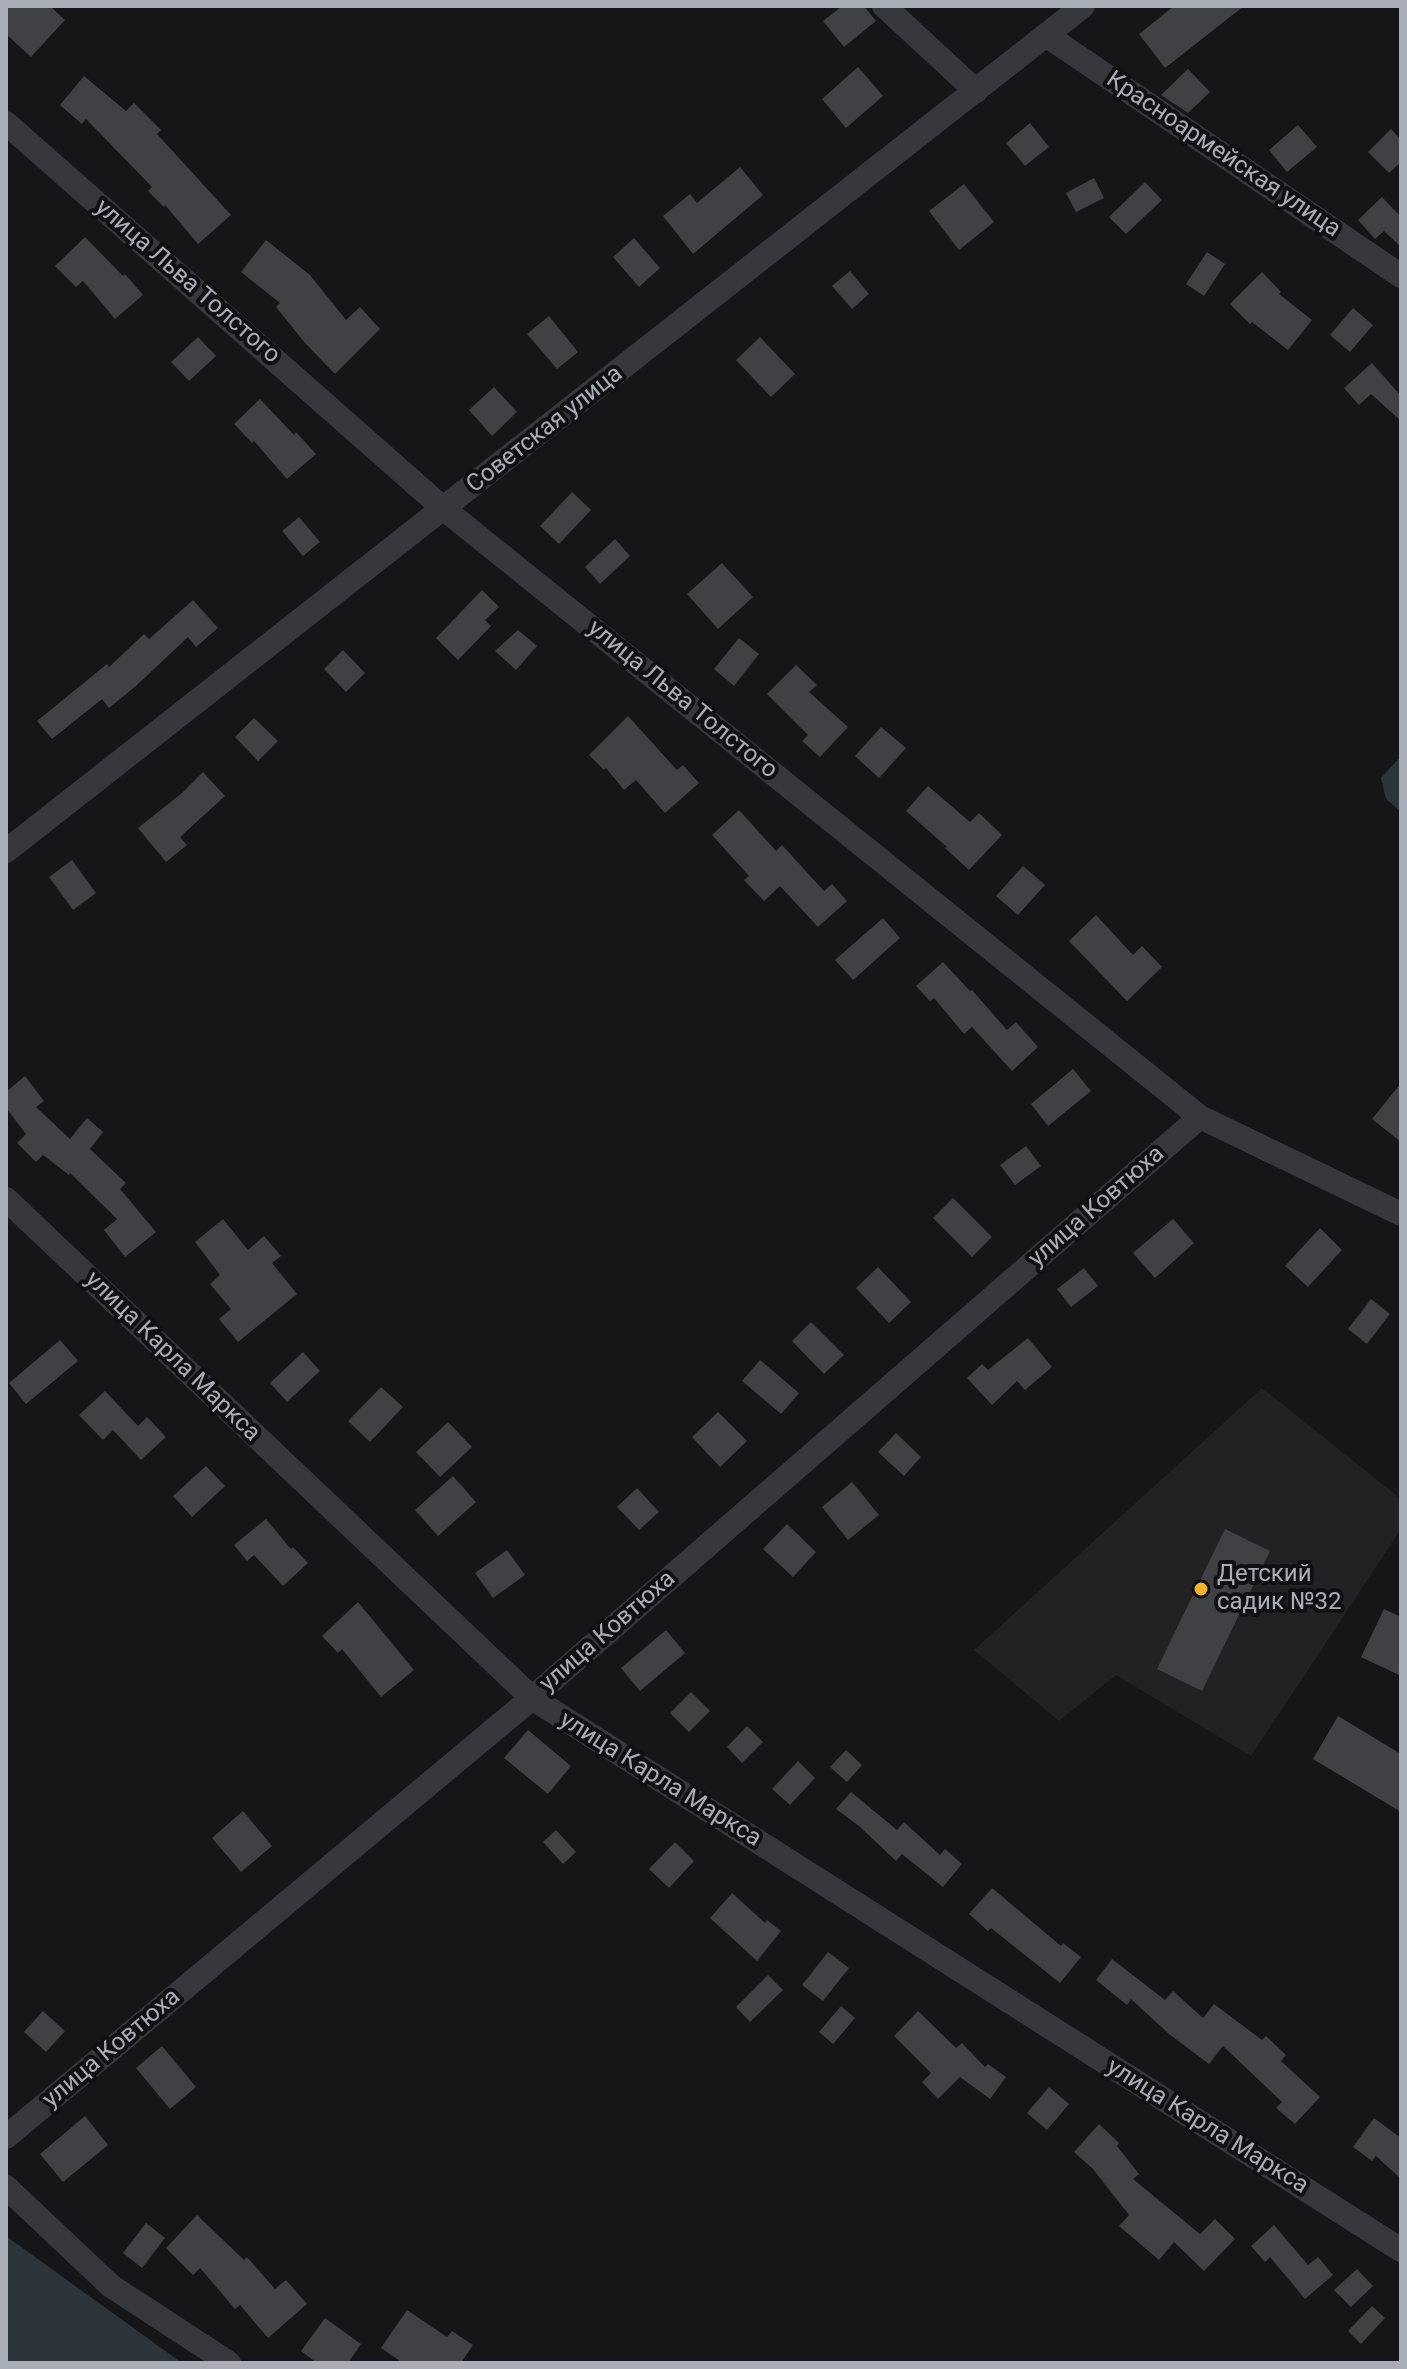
<!DOCTYPE html>
<html>
<head>
<meta charset="utf-8">
<style>
  body { margin:0 }
  #map { position:relative; width:1407px; height:2369px; overflow:hidden; background:#161618; font-family:Roboto,sans-serif }
  canvas { display:block }
  .frame { position:absolute; inset:0; border:8px solid #a8adb8; pointer-events:none }
</style>
</head>
<body>
<div id="map">
<canvas width="1407" height="2369"></canvas>
<div class="frame"></div>
</div>
<script>
const ctx = document.querySelector('canvas').getContext('2d');
ctx.lineJoin = 'round';
function paint(path, color) { ctx.fillStyle = color; ctx.fill(path, 'evenodd'); }
const shape = rows => new Path2D(rows.map(r => 'M' + r).join(''));
function trace(path, color, width, dash) { ctx.strokeStyle = color; ctx.lineWidth = width; ctx.lineCap = dash ? 'butt' : 'round'; ctx.setLineDash(dash || []); ctx.stroke(path); }
function label(font, color, halo, rows, align = 'center') {
  ctx.font = font + ' Roboto,sans-serif'; ctx.lineWidth = 8; ctx.setLineDash([]); ctx.textBaseline = 'middle'; ctx.strokeStyle = halo; ctx.fillStyle = color; for (const [text, x, y, turn = 0] of rows) {
    ctx.save(); ctx.translate(x, y); ctx.rotate((+turn || 0) * Math.PI / 180); ctx.textAlign = isNaN(turn) ? turn : align; if (halo) ctx.strokeText(text, 0, 0); ctx.fillText(text, 0, 0); ctx.restore();
  }
}
const built = shape([
  [1262,1388,1401,1499,1401,1529,1251,1756,1116,1675,1059,1721,974,1650]
]);
const water = shape([
  [1401,756,1401,812,1386,799,1381,778],
  [6,2236,182,2363,6,2363]
]);
const building = shape([
  [6,6,50,6,65,20,31,57,6,34],
  [842,6,864,6,876,21,844,47,823,21],
  [1174,6,1244,6,1165,68,1139,34],
  [858,67,883,96,846,128,822,99],
  [1188,69,1210,92,1188,113,1161,95],
  [84,76,126,111,134,103,161,130,157,134,231,215,198,244,165,205,164,207,148,191,152,187,86,119,82,124,60,105],
  [1030,123,1049,147,1025,166,1006,143],
  [1298,125,1317,147,1287,172,1269,150],
  [1391,129,1401,140,1401,162,1389,173,1368,152],
  [740,167,763,195,693,254,663,216,690,194,697,203],
  [1094,178,1104,198,1076,212,1066,193],
  [1145,182,1162,200,1126,234,1109,217],
  [964,184,994,222,959,250,929,211],
  [1382,197,1401,217,1401,247,1384,231,1375,239,1358,220],
  [85,237,123,276,125,274,143,295,115,319,83,281,76,287,55,266],
  [634,238,660,268,639,287,613,257],
  [266,240,310,275,346,320,360,307,380,329,335,374,305,343,276,307,280,303,241,272],
  [1207,252,1225,264,1204,296,1186,284],
  [850,271,869,294,852,309,832,286],
  [1262,272,1281,292,1279,294,1312,320,1288,350,1252,322,1250,324,1230,304],
  [1353,308,1373,325,1350,352,1330,335],
  [549,316,578,352,557,369,527,334],
  [198,337,216,356,189,381,171,362],
  [760,337,795,374,771,397,736,360],
  [1372,363,1401,396,1401,421,1371,394,1359,405,1344,388],
  [494,387,517,412,492,436,469,410],
  [260,399,294,435,296,432,316,454,287,479,254,441,252,443,234,424],
  [572,492,591,510,559,544,540,526],
  [299,517,320,542,303,556,282,531],
  [615,539,630,556,600,584,585,567],
  [722,563,753,597,718,629,687,594],
  [482,590,499,607,485,620,491,626,458,660,436,638],
  [193,600,218,628,196,647,188,637,136,686,109,708,102,699,52,739,37,721,107,664,109,667,144,634,149,639],
  [518,630,537,646,516,670,495,651],
  [739,638,759,654,734,686,714,669],
  [343,650,365,673,346,692,324,669],
  [796,665,817,685,809,692,848,727,820,757,802,741,808,735,767,694],
  [628,716,677,770,683,765,699,783,665,813,636,780,624,790,606,768,604,770,589,755],
  [254,718,278,741,258,761,235,737],
  [881,727,906,748,879,778,855,756],
  [203,772,225,796,180,837,187,845,166,862,138,828,182,793],
  [928,786,970,822,979,813,1002,835,969,870,945,848,947,847,906,811],
  [739,810,776,851,782,845,824,891,832,884,847,901,818,927,780,886,764,901,744,880,749,876,712,835],
  [72,860,96,893,73,910,49,877],
  [1023,866,1045,885,1018,915,996,896],
  [1096,915,1133,955,1142,946,1162,967,1127,1001,1069,941],
  [883,918,900,938,853,980,835,960],
  [943,962,970,991,972,990,1007,1030,1016,1022,1038,1047,1012,1071,972,1027,964,1034,934,998,930,1001,916,986],
  [1073,1069,1091,1091,1048,1126,1031,1104],
  [25,1076,44,1101,36,1107,70,1139,87,1118,103,1132,90,1149,126,1183,120,1189,156,1232,125,1257,104,1230,117,1219,70,1173,69,1175,43,1155,36,1162,17,1143,26,1134,6,1108,6,1092],
  [1401,1083,1401,1142,1372,1119],
  [1026,1146,1041,1166,1015,1185,1000,1165],
  [953,1198,992,1237,972,1257,933,1218],
  [223,1219,248,1250,264,1236,281,1256,272,1263,297,1294,238,1342,219,1319,231,1309,210,1284,220,1275,195,1242],
  [1173,1219,1194,1243,1155,1278,1133,1253],
  [1320,1228,1342,1250,1308,1287,1285,1266],
  [878,1267,911,1302,889,1323,856,1288],
  [1084,1268,1098,1286,1071,1307,1057,1289],
  [1371,1299,1390,1314,1367,1344,1348,1329],
  [811,1322,844,1355,824,1374,792,1341],
  [1028,1338,1052,1367,1025,1390,1017,1381,992,1405,967,1378,982,1364,988,1370],
  [60,1340,78,1361,26,1404,9,1383],
  [303,1352,320,1371,287,1402,270,1383],
  [760,1360,799,1393,781,1414,742,1381],
  [381,1387,403,1407,370,1442,348,1421],
  [105,1391,138,1426,147,1417,166,1437,141,1460,113,1430,103,1440,79,1415],
  [718,1412,747,1441,720,1467,692,1437],
  [448,1422,472,1447,440,1477,416,1452],
  [896,1433,921,1457,904,1476,878,1452],
  [206,1466,225,1486,192,1517,173,1496],
  [453,1476,476,1502,438,1536,415,1510],
  [852,1482,879,1515,848,1540,822,1507],
  [637,1488,659,1512,639,1530,617,1507],
  [266,1519,291,1549,293,1547,308,1563,283,1586,254,1555,247,1561,234,1545],
  [787,1524,816,1552,793,1577,763,1549],
  [1225,1529,1270,1551,1202,1691,1157,1669],
  [507,1550,525,1575,493,1598,475,1573],
  [358,1602,414,1670,381,1697,342,1649,338,1653,322,1636],
  [1384,1609,1401,1617,1401,1676,1361,1657],
  [666,1630,685,1653,640,1691,621,1668],
  [691,1692,710,1711,689,1732,670,1713],
  [1338,1716,1401,1754,1401,1812,1313,1759],
  [747,1726,763,1742,742,1763,727,1747],
  [528,1730,571,1766,548,1794,504,1758],
  [846,1750,862,1765,847,1782,830,1767],
  [798,1761,815,1778,790,1805,772,1789],
  [851,1792,897,1830,904,1822,940,1855,945,1849,962,1864,943,1887,902,1854,896,1861,859,1826,836,1809],
  [243,1811,272,1846,241,1872,212,1838],
  [556,1830,576,1852,563,1864,543,1842],
  [675,1842,694,1861,669,1888,649,1869],
  [992,1888,1061,1946,1063,1943,1081,1957,1060,1983,991,1928,988,1931,969,1914],
  [732,1893,765,1923,767,1920,781,1931,757,1961,710,1918],
  [828,1952,849,1968,823,2001,802,1985],
  [1112,1959,1165,2000,1173,1991,1203,2018,1214,2004,1262,2040,1266,2036,1286,2055,1281,2061,1320,2097,1295,2124,1276,2108,1282,2102,1223,2046,1209,2064,1169,2034,1131,1999,1127,2005,1096,1980],
  [768,1975,783,1990,750,2022,736,2007],
  [841,2006,855,2018,833,2044,819,2032],
  [43,2011,65,2031,46,2052,24,2032],
  [918,2011,956,2048,962,2043,985,2067,988,2064,1006,2077,990,2099,960,2077,938,2099,922,2082,931,2073,894,2036],
  [162,2046,196,2087,170,2109,136,2068],
  [1049,2087,1069,2104,1047,2130,1027,2113],
  [85,2116,108,2145,63,2182,40,2154],
  [1374,2118,1401,2138,1401,2179,1376,2156,1372,2161,1353,2147],
  [1099,2124,1119,2143,1117,2146,1139,2174,1133,2179,1200,2234,1215,2219,1235,2239,1204,2271,1174,2242,1159,2260,1119,2226,1129,2215,1093,2169,1074,2152],
  [197,2215,244,2260,247,2257,275,2289,286,2280,307,2304,268,2338,240,2305,235,2309,200,2268,193,2275,166,2248],
  [146,2223,165,2238,142,2268,123,2253],
  [1274,2225,1308,2265,1318,2257,1333,2275,1305,2299,1270,2257,1265,2262,1251,2246],
  [1357,2269,1373,2286,1351,2307,1334,2290],
  [1372,2306,1385,2318,1361,2344,1348,2331],
  [407,2310,447,2337,452,2331,473,2345,461,2363,403,2363,381,2348],
  [325,2318,361,2344,348,2363,317,2363,301,2351]
]);
const minor = shape([
  [884,6,976,91],
  [1046,35,1401,276],
  [6,123,444,509,1200,1117,1401,1214],
  [6,851,1083,6],
  [6,1199,532,1698,1401,2250],
  [6,2137,532,1698,1200,1117],
  [6,2187,111,2286,229,2363]
]);
const markers = [
  [1201,1589,8,"#f2b134"]
];
const streetNames = [
  ["Красноармейская улица",1223,155,34],
  ["улица Льва Толстого",187,282,41],
  ["Советская улица",545,430,-38],
  ["улица Льва Толстого",682,700,39],
  ["улица Ковтюха",1097,1207,-41],
  ["улица Карла Маркса",172,1357,44],
  ["улица Ковтюха",608,1632,-41],
  ["улица Карла Маркса",660,1780,32],
  ["улица Ковтюха",112,2049,-40],
  ["улица Карла Маркса",1207,2127,32]
];
const poiNames = [
  ["Детский",1217,1575],
  ["садик №32",1217,1603]
];
paint(built, '#222225');
paint(water, '#2c353c');
paint(building, '#404145');
trace(minor, '#37383d', 24);
for (const [x, y, r, color] of markers) { const dot = new Path2D(); dot.arc(x, y, r, 0, 2 * Math.PI); ctx.fillStyle = color; ctx.fill(dot); trace(dot, '#111113', 3); }
label('24px', '#a8adb8', '#111113', streetNames);
label('24px', '#a8adb8', '#111113', poiNames, 'left');
</script>
</body>
</html>
